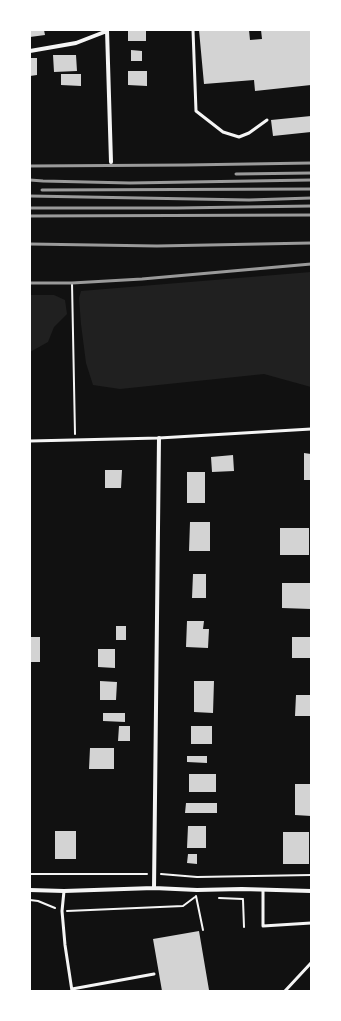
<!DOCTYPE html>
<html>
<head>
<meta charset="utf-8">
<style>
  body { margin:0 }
  #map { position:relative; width:341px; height:1021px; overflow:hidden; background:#111; font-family:Arial,sans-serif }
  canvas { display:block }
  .frame { position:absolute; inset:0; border:31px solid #fff; pointer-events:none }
</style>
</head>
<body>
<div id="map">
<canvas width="341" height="1021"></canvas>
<div class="frame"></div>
</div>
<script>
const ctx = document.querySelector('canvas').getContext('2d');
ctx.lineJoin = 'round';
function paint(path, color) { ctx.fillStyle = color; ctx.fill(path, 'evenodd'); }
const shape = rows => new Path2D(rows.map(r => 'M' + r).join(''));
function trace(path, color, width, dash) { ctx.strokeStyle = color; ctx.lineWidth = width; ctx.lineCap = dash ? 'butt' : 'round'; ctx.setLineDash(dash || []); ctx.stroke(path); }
const green = shape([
  [311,272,311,387,264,374,120,389,93,385,86,363,81,324,79,298,81,291],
  [30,295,54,295,65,300,67,314,54,327,48,342,30,352]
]);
const building = shape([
  [30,30,44,30,45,35,30,37],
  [128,30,146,30,146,41,128,41],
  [199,30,249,30,250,40,262,39,261,30,311,30,311,85,255,91,254,80,204,84],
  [131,50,142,51,142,61,131,61],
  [53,55,76,55,77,71,54,72],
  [30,58,37,58,37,75,30,76],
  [128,71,147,71,147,86,128,85],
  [61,74,81,74,81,86,61,85],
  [311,116,311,132,273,136,271,120],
  [304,453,311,454,311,480,304,480],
  [233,455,234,471,212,472,211,457],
  [105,470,122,470,121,488,105,488],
  [187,472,205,472,205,503,187,503],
  [190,522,210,522,210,551,189,551],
  [280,528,309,528,309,555,280,555],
  [193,574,206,574,206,598,192,598],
  [282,583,311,583,311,609,282,608],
  [187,621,204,621,203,629,209,629,208,648,186,647],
  [116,626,126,626,126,640,116,640],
  [30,637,40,637,40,662,30,662],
  [292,637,311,637,311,658,292,658],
  [98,649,115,649,115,668,98,667],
  [100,681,117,682,116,700,100,700],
  [194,681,214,681,213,713,194,712],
  [296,695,311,695,311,716,295,716],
  [103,713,125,713,125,722,103,721],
  [119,726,130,726,130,741,118,741],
  [191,726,212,726,212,744,191,744],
  [90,748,114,748,114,769,89,769],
  [187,756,207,756,207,763,187,762],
  [189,774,216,774,216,792,189,792],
  [295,784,311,784,311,816,295,815],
  [186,803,217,803,217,813,185,813],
  [188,826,206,826,206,848,187,848],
  [55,831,76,831,76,859,55,859],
  [283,832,309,832,309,864,283,864],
  [188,854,197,854,197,864,187,863],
  [199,931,209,990,204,991,162,991,153,939]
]);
const path = shape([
  [72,283,75,434],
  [30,874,147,874],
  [161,874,197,877,311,875],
  [196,896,203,930],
  [219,898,243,899],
  [30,900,38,901,55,908],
  [243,900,244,927],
  [67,911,183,906,195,897]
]);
const service = shape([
  [193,30,196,111,223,132,239,137,249,133,267,120],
  [30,441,159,438,311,429],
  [263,890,263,926,311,923],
  [64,891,62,911,65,945,72,991],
  [72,989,154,974],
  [285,991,311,963]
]);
const minor = shape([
  [107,30,111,162],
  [30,51,76,43,107,31],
  [154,888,159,438],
  [30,890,64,891,154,888,197,890,242,889,311,891]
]);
const rail = shape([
  [30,166,186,165,311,163],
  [236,174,311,173],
  [30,180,43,181,130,183,311,180],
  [42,190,311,189],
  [30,196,249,200,311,198],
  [30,208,177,208,311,206],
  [30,216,311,215],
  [30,244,157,246,311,243],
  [30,283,72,283,142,279,311,264]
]);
paint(green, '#202020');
paint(building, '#d3d3d3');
trace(path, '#f5f5f5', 2);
trace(service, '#f5f5f5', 3);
trace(minor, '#f5f5f5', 4);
trace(rail, '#9a9a9a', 3);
</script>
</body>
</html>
